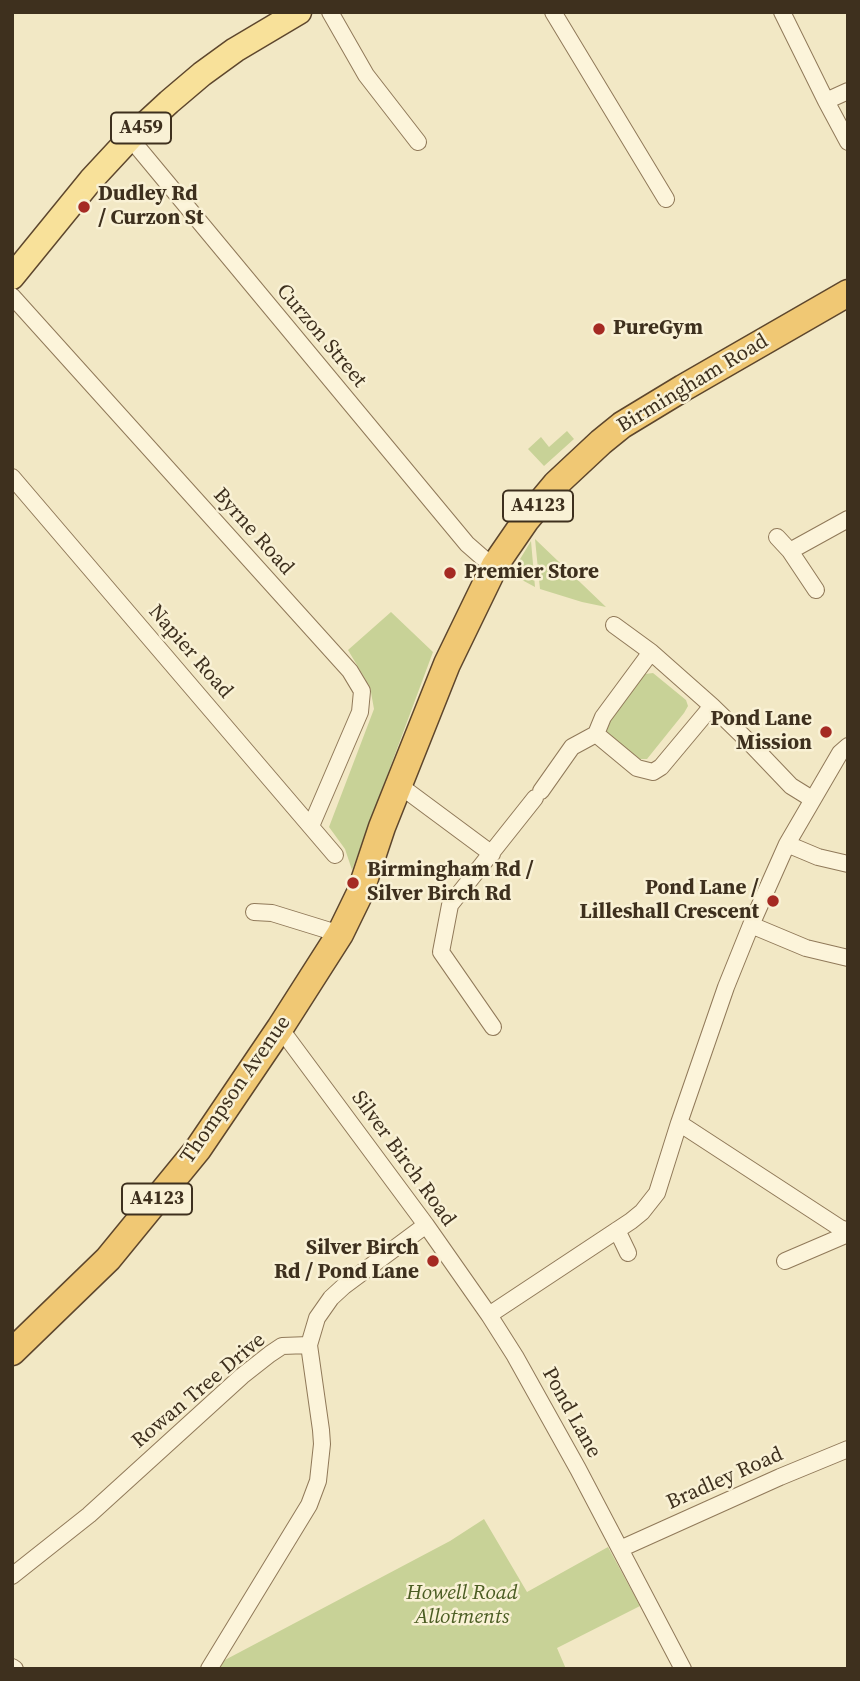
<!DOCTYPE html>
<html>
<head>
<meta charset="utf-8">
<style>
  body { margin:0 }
  #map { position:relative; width:860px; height:1681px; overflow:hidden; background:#f2e8c5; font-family:"Source Serif 4",serif }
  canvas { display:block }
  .frame { position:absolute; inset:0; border:14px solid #3e301e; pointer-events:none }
</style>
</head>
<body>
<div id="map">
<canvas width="860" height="1681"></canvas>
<div class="frame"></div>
</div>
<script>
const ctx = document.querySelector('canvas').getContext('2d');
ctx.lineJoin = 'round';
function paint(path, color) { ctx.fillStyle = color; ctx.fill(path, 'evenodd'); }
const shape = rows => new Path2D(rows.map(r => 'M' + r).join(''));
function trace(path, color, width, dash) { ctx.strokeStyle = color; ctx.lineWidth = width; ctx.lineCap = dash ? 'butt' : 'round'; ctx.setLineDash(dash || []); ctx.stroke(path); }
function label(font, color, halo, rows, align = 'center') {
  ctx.font = font + ' "Source Serif 4",serif'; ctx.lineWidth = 5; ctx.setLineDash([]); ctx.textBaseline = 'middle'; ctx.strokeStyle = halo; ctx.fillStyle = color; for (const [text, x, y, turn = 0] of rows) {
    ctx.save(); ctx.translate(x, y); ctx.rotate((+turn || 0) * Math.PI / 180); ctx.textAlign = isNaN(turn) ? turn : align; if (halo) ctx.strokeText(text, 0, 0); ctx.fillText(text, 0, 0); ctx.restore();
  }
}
const green = shape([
  [567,431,574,439,544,466,528,449,541,437,549,447],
  [535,539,606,607,582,602,540,589],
  [531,541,535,587,511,574],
  [391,612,433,652,352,870,345,849,329,827,374,709,370,687,348,650],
  [653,673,686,700,688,706,684,713,647,759,640,759,606,733,605,725,645,674],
  [484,1519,527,1592,608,1547,640,1606,557,1648,566,1669,218,1669,223,1661,450,1541]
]);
const minor = shape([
  [330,12,366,75,418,142],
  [553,12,666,199],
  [782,12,826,101,848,142],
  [826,101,848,91],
  [130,138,467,544,483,558],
  [12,296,350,671,362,691,360,712,311,826],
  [12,477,335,855],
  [777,537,790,551,816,590],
  [790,551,848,519],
  [614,625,651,652,712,706,749,742,791,786,812,799],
  [651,652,603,717,596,734,637,768,653,772,661,767,712,706],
  [399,785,492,854],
  [541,791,572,747,596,734],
  [787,844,818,857,848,864],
  [254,912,272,913,340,934],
  [751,925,806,948,848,958],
  [493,1027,441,952,450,905,535,798],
  [280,1028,426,1225,489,1315,515,1356,578,1469,683,1669],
  [679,1123,840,1228,848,1231],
  [617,1230,628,1253],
  [785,1261,848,1234],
  [489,1315,631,1221,642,1212,657,1193,679,1123,726,987,751,925,787,844,840,753,848,746],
  [620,1549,780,1477,848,1449],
  [12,1576,89,1515,242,1376,270,1354,282,1346,309,1345],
  [12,1667,15,1669],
  [209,1669,309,1505,318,1481,322,1444,321,1430,309,1345,317,1318,331,1298,344,1286,426,1225]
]);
const primary = shape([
  [12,277,91,180,130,138,169,102,202,74,235,50,299,12]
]);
const trunk = shape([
  [12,1352,108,1259,198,1149,280,1028,340,934,360,893,382,827,447,664,495,565,526,520,556,484,601,442,622,425,683,388,848,293]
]);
const markers = [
  [84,207,7,"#a52a23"],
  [599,329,7,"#a52a23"],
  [450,573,7,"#a52a23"],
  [826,732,7,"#a52a23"],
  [353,883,7,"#a52a23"],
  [773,901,7,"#a52a23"],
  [433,1261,7,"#a52a23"]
];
const shields = [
  [141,128,60],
  [538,506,70],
  [157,1199,70]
];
const shieldNames = [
  ["A459",141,128],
  ["A4123",538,506],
  ["A4123",157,1199]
];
const poiNames = [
  ["Dudley Rd",98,195],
  ["/ Curzon St",98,219],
  ["PureGym",613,329],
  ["Premier Store",464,573],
  ["Pond Lane",812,720,"right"],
  ["Mission",812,744,"right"],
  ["Birmingham Rd /",367,871],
  ["Silver Birch Rd",367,895],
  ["Pond Lane /",759,889,"right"],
  ["Lilleshall Crescent",759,913,"right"],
  ["Silver Birch",419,1249,"right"],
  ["Rd / Pond Lane",419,1273,"right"]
];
const streetNames = [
  ["Curzon Street",321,336,50],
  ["Birmingham Road",693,384,-31],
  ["Byrne Road",253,532,48],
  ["Napier Road",190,652,49],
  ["Thompson Avenue",236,1090,-55],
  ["Silver Birch Road",403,1159,54],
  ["Rowan Tree Drive",199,1391,-40],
  ["Pond Lane",571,1413,61],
  ["Bradley Road",725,1479,-24]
];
const parkNames = [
  ["Howell Road",462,1594],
  ["Allotments",462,1618]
];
paint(green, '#c8d297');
trace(minor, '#907959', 18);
trace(primary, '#5d462d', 27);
trace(trunk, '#5d462d', 29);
trace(minor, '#fcf4da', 16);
trace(primary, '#f8e19a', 24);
trace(trunk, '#f0c874', 26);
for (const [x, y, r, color] of markers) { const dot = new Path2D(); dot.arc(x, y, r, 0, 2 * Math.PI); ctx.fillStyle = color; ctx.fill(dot); trace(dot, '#f9f1d5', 2.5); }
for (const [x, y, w] of shields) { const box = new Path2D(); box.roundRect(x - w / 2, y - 15.5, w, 31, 5); ctx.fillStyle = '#f9f1d5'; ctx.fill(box); trace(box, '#3e301e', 2); }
label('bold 19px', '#3e301e', null, shieldNames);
label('bold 21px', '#3e301e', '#f9f1d5', poiNames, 'left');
label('21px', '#3e301e', '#f9f1d5', streetNames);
label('italic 21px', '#4b5d23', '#f9f1d5', parkNames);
</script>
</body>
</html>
